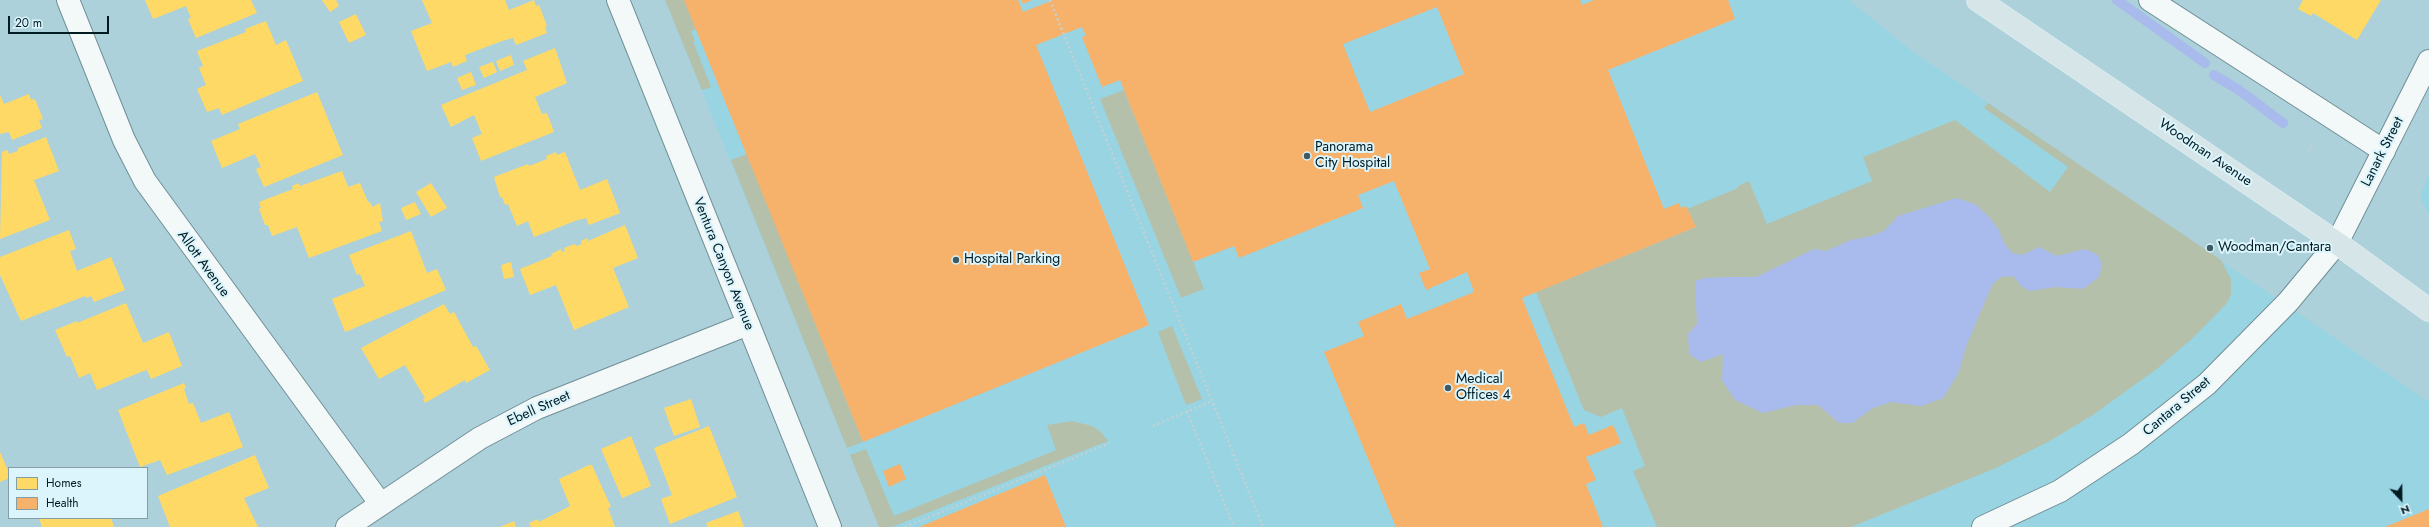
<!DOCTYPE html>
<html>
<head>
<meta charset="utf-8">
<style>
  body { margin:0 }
  #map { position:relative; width:2429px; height:527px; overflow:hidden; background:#acd1da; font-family:Jost,sans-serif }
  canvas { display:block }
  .legend { position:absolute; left:8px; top:467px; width:140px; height:52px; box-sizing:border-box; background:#dcf5fd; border:1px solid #849ea5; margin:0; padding:5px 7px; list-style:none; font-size:12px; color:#011b22 }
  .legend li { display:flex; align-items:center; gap:8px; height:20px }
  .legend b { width:20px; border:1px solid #849ea5 }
  .north { position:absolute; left:2381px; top:479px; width:40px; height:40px; -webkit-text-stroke:3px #dcf5fd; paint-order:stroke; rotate:158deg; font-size:11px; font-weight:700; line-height:16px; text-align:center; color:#011b22 }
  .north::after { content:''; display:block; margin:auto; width:14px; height:18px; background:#011b22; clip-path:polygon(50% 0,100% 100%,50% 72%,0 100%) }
  .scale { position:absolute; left:8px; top:16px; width:101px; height:18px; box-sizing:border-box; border:2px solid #011b22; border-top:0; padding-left:5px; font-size:12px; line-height:14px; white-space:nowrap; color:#011b22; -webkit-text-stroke:3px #dcf5fd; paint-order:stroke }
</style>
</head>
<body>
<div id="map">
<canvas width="2429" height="527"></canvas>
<ul class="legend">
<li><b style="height:11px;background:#ffd966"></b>Homes</li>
<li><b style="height:11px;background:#f6b26b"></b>Health</li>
</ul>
<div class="north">N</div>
<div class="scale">20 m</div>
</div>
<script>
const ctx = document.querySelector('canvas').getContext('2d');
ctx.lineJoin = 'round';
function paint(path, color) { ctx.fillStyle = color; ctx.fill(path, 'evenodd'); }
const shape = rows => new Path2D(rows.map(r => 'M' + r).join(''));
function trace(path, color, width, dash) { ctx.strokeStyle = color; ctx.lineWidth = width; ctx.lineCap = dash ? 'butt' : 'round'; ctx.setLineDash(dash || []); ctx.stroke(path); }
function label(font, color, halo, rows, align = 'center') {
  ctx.font = font + ' Jost,sans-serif'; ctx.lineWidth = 4; ctx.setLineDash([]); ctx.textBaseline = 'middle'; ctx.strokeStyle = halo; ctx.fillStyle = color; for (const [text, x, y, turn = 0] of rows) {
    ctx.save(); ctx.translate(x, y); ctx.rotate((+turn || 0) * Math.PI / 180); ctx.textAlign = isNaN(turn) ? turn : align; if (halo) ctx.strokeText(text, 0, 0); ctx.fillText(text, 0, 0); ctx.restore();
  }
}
const built = shape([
  [665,0,1849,0,1912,51,2429,402,2429,527,879,527],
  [2429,175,2429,214,2421,200,2421,193]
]);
const green = shape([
  [665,0,684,0,696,29,691,31,695,41,693,41,711,87,702,90],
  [1124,90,1204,289,1181,298,1100,99],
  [1988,103,2221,260,2231,279,2231,294,2227,303,2194,337,2158,368,2093,415,2048,442,1996,468,1851,527,1657,527,1633,471,1645,466,1622,408,1601,417,1584,410,1536,292,1696,227,1687,209,1738,188,1738,186,1749,181,1767,224,1872,181,1863,157,1955,120,2050,192,2068,167,1984,108],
  [747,154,863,442,847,448,731,160],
  [1172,326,1202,399,1186,405,1158,332],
  [1072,421,1092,426,1100,431,1108,441,892,527,879,527,850,455,866,449,894,516,1056,450,1047,425]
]);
const water = shape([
  [1956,198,1975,204,1990,218,1999,230,2004,243,2012,253,2022,255,2039,247,2057,256,2085,249,2098,255,2102,265,2099,277,2083,289,2055,287,2030,291,2021,286,2013,276,2001,277,1992,285,1967,344,1958,374,1943,398,1921,406,1891,402,1873,408,1852,423,1839,423,1818,405,1796,405,1763,413,1735,400,1722,380,1723,354,1701,362,1689,354,1688,334,1697,324,1695,281,1705,278,1728,277,1756,277,1814,249,1826,251,1851,240,1871,236,1884,231,1898,216]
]);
const homes = shape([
  [145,0,251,0,257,13,196,38,188,19,191,18,186,6,153,19],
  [322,0,336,0,339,6,330,12],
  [422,0,505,0,509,10,534,0,536,6,539,5,547,26,545,27,547,33,516,45,513,38,502,41,465,55,467,61,453,67,451,62,427,71,411,31,432,23],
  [2303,0,2381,0,2357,40,2313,13,2311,16,2298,9],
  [356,14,366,35,349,43,339,22],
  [266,21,276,45,286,40,303,81,222,115,219,108,207,112,197,89,206,85,199,68,203,66,197,51,246,32,245,29],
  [555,48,567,83,535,97,542,114,547,113,554,132,481,161,472,138,482,134,474,115,451,127,441,105,527,70,523,61],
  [511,55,514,65,500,71,496,61],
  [493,62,497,72,484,78,479,67],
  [471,72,476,85,462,90,457,78],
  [317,92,343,155,264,187,256,169,261,167,255,154,222,168,211,141,240,129,238,124],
  [29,94,31,100,35,99,43,119,39,120,42,128,12,140,9,132,0,134,0,95,4,104],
  [46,137,59,171,34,180,50,220,0,239,2,152,7,150,9,154,18,151,18,148],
  [556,152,557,155,565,152,580,190,607,179,620,213,589,225,586,218,575,221,534,237,528,221,517,226,508,204,505,205,502,197,500,197,494,177,528,164,529,166,547,159,546,156],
  [342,171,348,187,360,183,368,202,370,202,372,207,380,203,383,221,379,222,382,231,309,258,297,227,272,236,268,225,265,225,259,209,261,208,259,202,293,189,292,186,299,183,300,186],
  [431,183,447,208,431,217,416,192],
  [415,202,421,214,406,220,401,208],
  [625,225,638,258,613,268,629,307,574,330,556,285,530,295,520,269,552,256,551,254,561,249,562,252,565,251,564,248,575,244,576,246,582,244,581,241,587,238,588,241],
  [69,230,76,249,70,251,77,271,111,257,125,290,94,302,91,296,86,298,85,296,21,321,0,275,0,257],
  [411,231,427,273,437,269,446,290,345,332,332,299,365,286,360,274,357,275,349,255],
  [511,262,514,277,504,279,501,265],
  [126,303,143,343,169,332,182,366,151,379,147,370,141,372,97,390,90,373,79,378,70,356,67,357,55,330,77,321,77,323],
  [444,304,450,314,454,312,473,347,476,346,490,370,466,383,465,380,425,403,423,399,425,398,405,365,379,379,361,348],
  [184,383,186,388,184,389,189,404,193,403,201,423,229,412,243,447,167,475,160,460,140,467,118,410],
  [691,399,700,427,674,436,664,408],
  [709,426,737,497,670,524,661,499,672,495,654,448],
  [631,436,651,486,622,498,601,449],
  [0,452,9,473,9,478,0,482],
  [255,455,269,488,244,498,258,527,170,527,158,496],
  [589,465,592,465,611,507,608,508,615,527,531,527,529,523,538,519,539,522,570,506,559,479],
  [738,511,744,527,708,527,706,523],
  [39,518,111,518,114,527,42,527],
  [514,521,516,527,500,527]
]);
const health = shape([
  [684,0,1018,0,1023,12,1053,0,1580,0,1582,5,1594,0,1728,0,1735,19,1608,70,1664,209,1679,203,1681,208,1686,206,1696,227,1522,298,1574,427,1584,423,1589,435,1613,425,1621,443,1586,457,1596,480,1586,484,1603,527,1396,527,1324,352,1364,336,1358,322,1401,304,1407,319,1474,292,1467,272,1426,290,1419,273,1430,269,1394,181,1358,195,1363,208,1239,258,1234,246,1193,262,1120,80,1102,87,1082,37,1086,36,1082,27,1036,45,1149,325,863,442],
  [1437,7,1464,74,1370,112,1343,44],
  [1021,0,1032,0,1023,4],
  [900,464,906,479,889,487,883,471],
  [1045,475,1066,527,919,527],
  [2429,509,2429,527,2385,527]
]);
const stream = shape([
  [2117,0,2205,63],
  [2214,75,2239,90,2283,123]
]);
const path = shape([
  [1050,0,1263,527],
  [2309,151,2312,140],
  [1187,411,1234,527],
  [1153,426,1212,401],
  [905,527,1110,443]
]);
const street = shape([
  [68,0,124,140,145,181,380,503],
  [2150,0,2384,151],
  [347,527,480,438,537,408,748,324]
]);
const secondary = shape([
  [618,0,830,527],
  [1983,527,2060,491,2131,444,2207,384,2288,302,2337,243,2429,61]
]);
const primary = shape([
  [1978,0,2337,243,2429,310]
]);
const markers = [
  [1307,156,4,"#3d5b62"],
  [2210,248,4,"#3d5b62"],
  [956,260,4,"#3d5b62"],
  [1448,388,4,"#3d5b62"]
];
const poiNames = [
  ["Panorama",1315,148],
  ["City Hospital",1315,164],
  ["Woodman/Cantara",2218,248],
  ["Hospital Parking",964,260],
  ["Medical",1456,380],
  ["Offices 4",1456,396]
];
const streetNames = [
  ["Lanark Street",2383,152,-63],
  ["Woodman Avenue",2205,153,34],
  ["Allott Avenue",203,264,54],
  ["Ventura Canyon Avenue",723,264,68],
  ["Cantara Street",2177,407,-40],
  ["Ebell Street",539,409,-24]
];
paint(built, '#99d4e3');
paint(green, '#b5c0ab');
paint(water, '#a8bbec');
paint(homes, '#ffd966');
paint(health, '#f6b26b');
trace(stream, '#a8bbec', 10);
trace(street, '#718f96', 24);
trace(secondary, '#718f96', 24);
trace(primary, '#daeaee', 24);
trace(path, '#c5d0d3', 2.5, [2, 3]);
trace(street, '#f3f8f9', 22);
trace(secondary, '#f3f8f9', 22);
trace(primary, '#d5e5e8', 22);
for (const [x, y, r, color] of markers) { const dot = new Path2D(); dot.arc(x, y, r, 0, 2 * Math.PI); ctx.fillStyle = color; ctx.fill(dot); trace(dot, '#dcf5fd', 1.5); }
label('14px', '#011b22', '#dcf5fd', poiNames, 'left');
label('14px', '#011b22', '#dcf5fd', streetNames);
</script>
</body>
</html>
